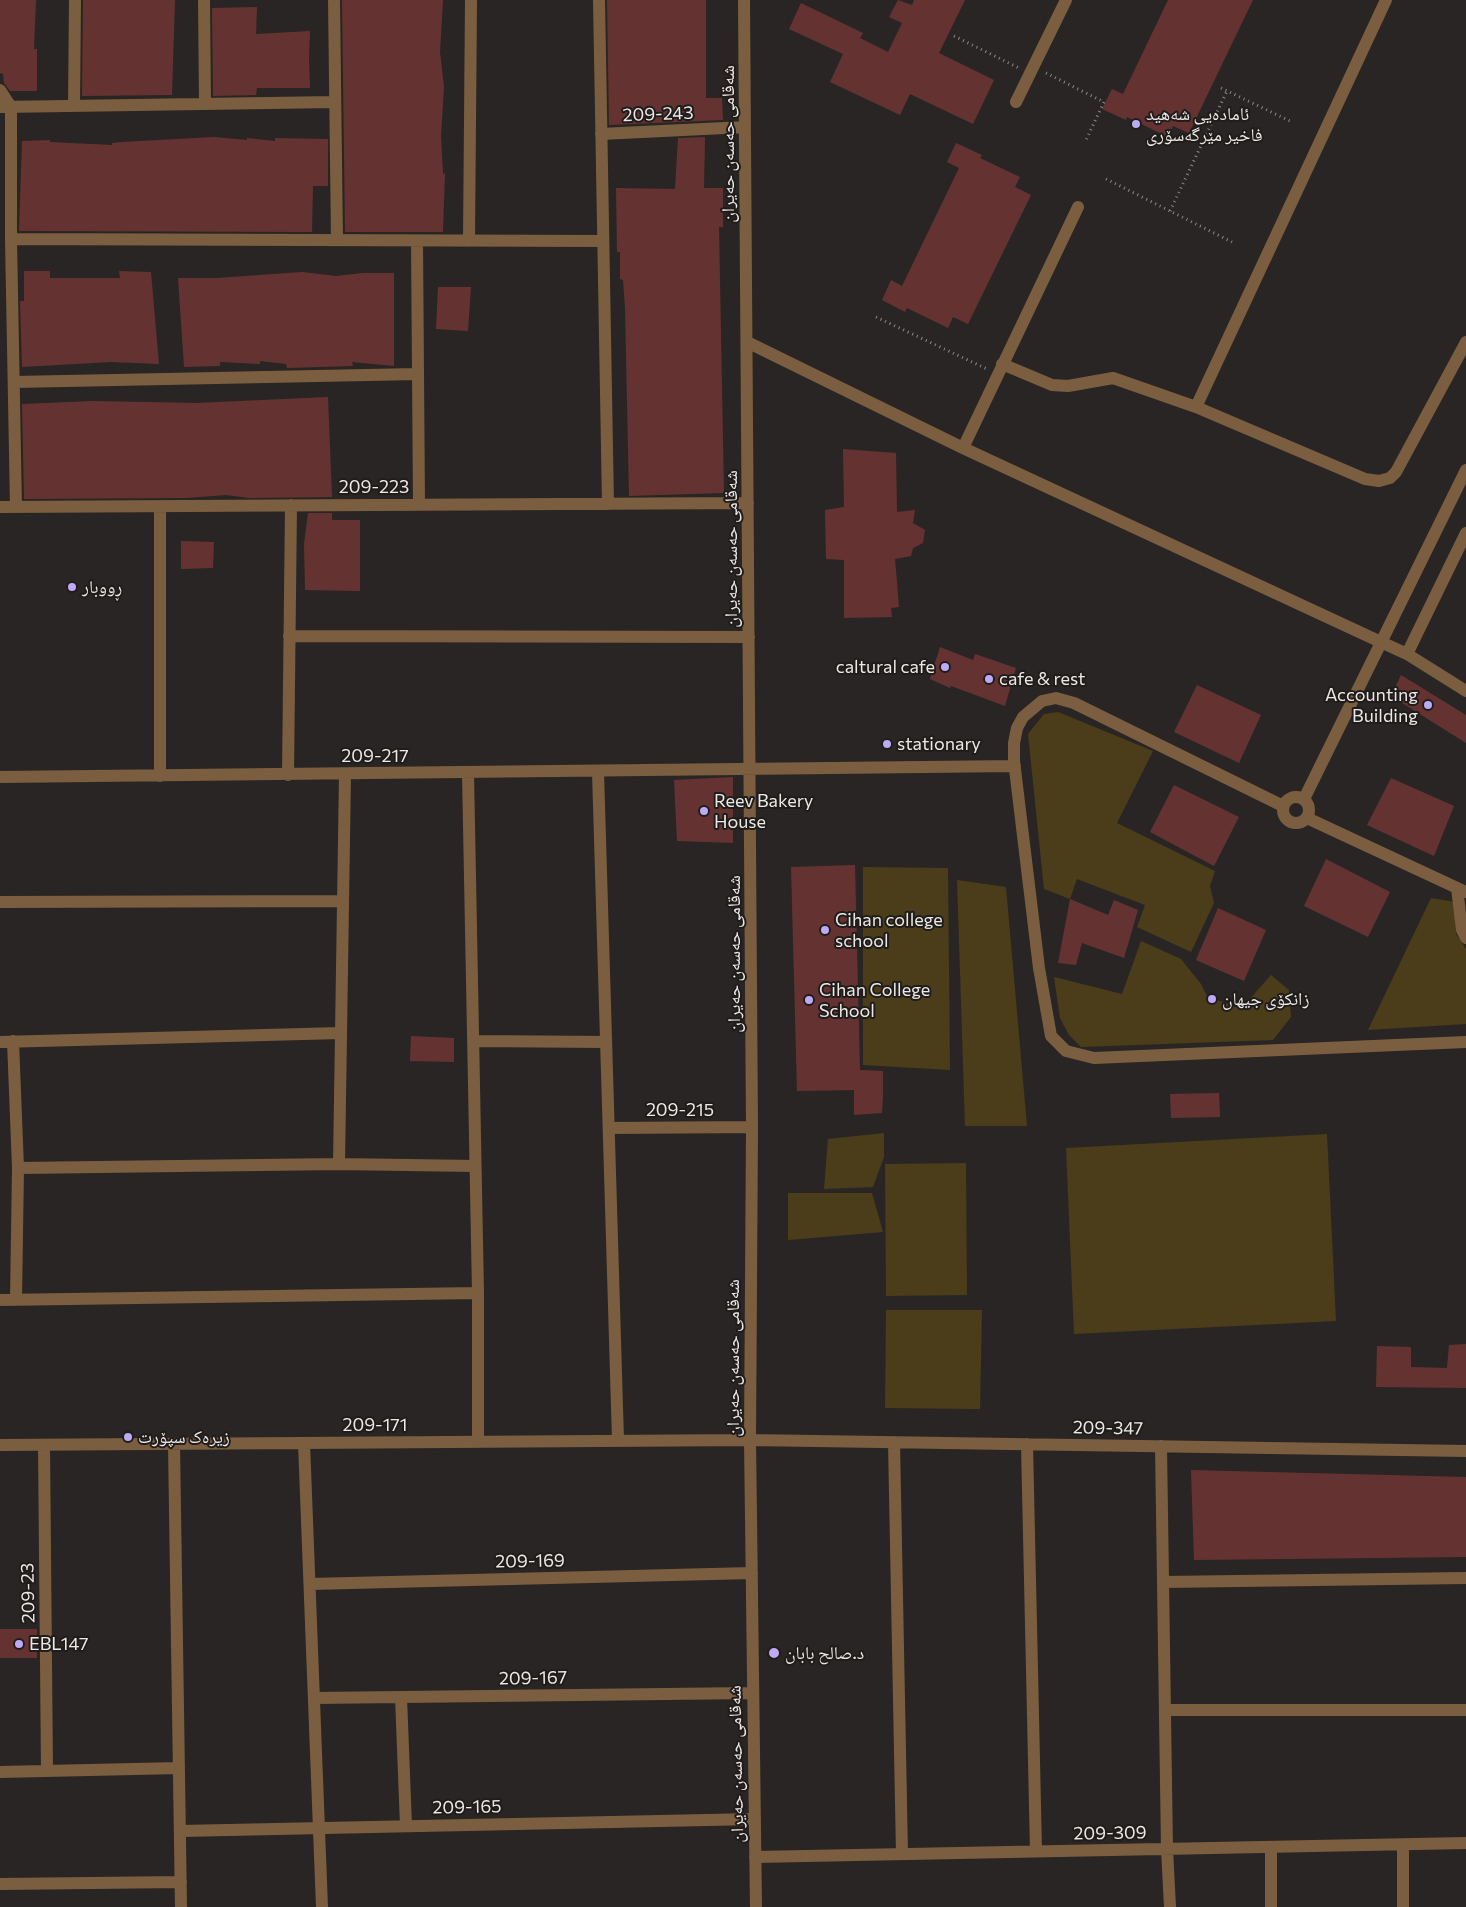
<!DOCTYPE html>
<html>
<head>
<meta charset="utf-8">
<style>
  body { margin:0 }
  canvas { display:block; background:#282524 }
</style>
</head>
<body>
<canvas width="1466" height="1907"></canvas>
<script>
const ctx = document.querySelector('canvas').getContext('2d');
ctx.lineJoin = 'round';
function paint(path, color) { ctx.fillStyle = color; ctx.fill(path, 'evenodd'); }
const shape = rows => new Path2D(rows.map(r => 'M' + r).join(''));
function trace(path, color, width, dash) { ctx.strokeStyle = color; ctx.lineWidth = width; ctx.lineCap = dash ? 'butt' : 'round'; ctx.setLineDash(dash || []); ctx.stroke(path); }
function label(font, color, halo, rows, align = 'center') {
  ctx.font = font + ' Commissioner,"Noto Naskh Arabic",sans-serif'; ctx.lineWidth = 4; ctx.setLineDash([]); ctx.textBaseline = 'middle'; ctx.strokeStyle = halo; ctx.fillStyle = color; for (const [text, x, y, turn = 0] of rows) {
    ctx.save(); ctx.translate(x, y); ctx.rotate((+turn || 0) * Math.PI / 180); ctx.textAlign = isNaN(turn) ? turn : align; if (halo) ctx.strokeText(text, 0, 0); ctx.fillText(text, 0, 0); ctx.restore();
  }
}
const green = shape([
  [1058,712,1153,751,1117,823,1215,871,1210,886,1214,903,1191,952,1137,927,1145,905,1077,879,1070,899,1044,889,1028,734,1044,714],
  [863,867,948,868,950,1070,863,1065],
  [957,880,1006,887,1027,1126,965,1126],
  [1431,898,1455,902,1456,934,1466,949,1466,1024,1368,1030],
  [1141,941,1181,959,1201,984,1207,996,1241,1009,1271,975,1289,990,1291,1017,1273,1040,1081,1047,1069,1035,1060,1018,1054,977,1122,994],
  [884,1133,884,1157,873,1187,824,1189,828,1139],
  [1327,1134,1336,1321,1074,1334,1066,1148],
  [966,1163,967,1295,886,1296,885,1164],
  [788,1193,872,1193,883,1232,788,1240],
  [886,1310,982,1310,980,1409,885,1408]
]);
const building = shape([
  [0,0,36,0,34,49,37,49,37,91,10,91,4,83,3,74,0,73],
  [83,0,175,0,172,95,82,96],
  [342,0,443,0,440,52,444,87,441,136,443,174,445,173,443,232,345,232],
  [607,0,706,0,706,98,722,98,723,120,609,125],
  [898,0,912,5,914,0,965,0,939,53,994,80,973,124,910,94,900,115,830,82,843,54,789,29,801,3,863,33,860,38,888,52,902,23,889,17],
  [1168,0,1253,0,1189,133,1173,126,1168,137,1127,117,1126,120,1102,109,1112,89,1123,94],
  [257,7,256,34,310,31,309,59,310,88,257,88,256,95,213,96,212,8],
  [214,137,247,140,247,138,275,141,275,138,328,139,328,186,313,186,312,232,19,231,22,141,50,140,50,142,112,145,112,143,122,142],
  [705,137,704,188,723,188,723,227,719,227,724,493,629,496,625,308,623,280,620,279,620,252,617,252,616,188,675,189,678,138],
  [956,143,982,155,980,158,1020,177,1015,187,1031,195,968,324,953,317,948,328,907,308,905,312,882,300,891,280,902,286,959,168,947,162],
  [24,271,50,271,50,278,120,278,119,271,151,272,159,364,111,362,22,367,20,301,24,301],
  [302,272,336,276,363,273,394,273,394,366,352,362,353,366,287,368,286,364,260,361,260,364,220,362,220,366,184,367,178,278,217,278],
  [438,287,471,287,468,331,436,329],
  [328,397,332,497,249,498,226,495,186,498,24,499,22,404,93,401,196,403],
  [843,449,896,453,897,512,915,510,913,523,925,530,923,543,913,548,911,556,895,559,899,607,891,608,892,617,844,618,844,560,826,559,825,510,844,507],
  [308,513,332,513,332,520,360,520,360,591,305,590,304,544],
  [181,541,214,542,213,568,181,569],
  [940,647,973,660,975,654,1016,668,1005,706,951,686,950,688,930,679],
  [1401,675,1466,715,1466,743,1391,696],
  [1197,685,1261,715,1239,763,1174,732],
  [733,777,733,843,677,841,674,780],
  [1391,778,1454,806,1434,856,1367,825],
  [1174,785,1239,817,1214,866,1150,832],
  [1326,859,1390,892,1368,937,1304,906],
  [855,865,860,1070,883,1071,883,1096,882,1113,854,1115,854,1090,797,1091,791,867],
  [1070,899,1108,915,1114,900,1138,910,1124,958,1082,943,1076,965,1058,963],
  [1218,908,1266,930,1244,981,1196,960],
  [411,1036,454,1038,454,1062,410,1061],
  [1219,1093,1220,1117,1171,1118,1170,1094],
  [1466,1344,1466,1388,1376,1387,1377,1346,1411,1347,1411,1367,1447,1368,1449,1345],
  [1191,1470,1466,1477,1466,1557,1194,1560],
  [0,1629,37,1629,37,1658,0,1658]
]);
const path = shape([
  [954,36,1019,68],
  [1046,73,1104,102,1086,140],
  [1221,88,1290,121],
  [1106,179,1232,242],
  [1170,211,1227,91],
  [876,317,987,369]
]);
const minor = shape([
  [204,0,205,104],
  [334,0,337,240],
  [599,0,608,504],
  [744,0,752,1127,750,1440,756,1907],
  [0,90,11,107,11,239,16,507],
  [1016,102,1066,0],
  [74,106,75,0],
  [0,107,335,102],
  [601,134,745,127],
  [11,239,603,241],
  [417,241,419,505],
  [469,241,471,0],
  [747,342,963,448,1383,643,1407,654,1466,691],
  [1002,364,1052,385,1068,386,1113,378,1196,407,1365,479,1379,481,1390,478,1396,472,1466,342],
  [14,382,418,374],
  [1196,407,1386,0],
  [963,448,1078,207],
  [160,506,160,776],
  [0,507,748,503],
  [289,636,749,637],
  [1407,654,1466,533],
  [598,772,618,1440],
  [468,773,478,1293,478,1441],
  [288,775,291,505],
  [0,777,1015,766],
  '1283 810a13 13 0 1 1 26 0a13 13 0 1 1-26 0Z',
  [1304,799,1466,470],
  [1283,806,1074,703,1056,698,1042,701,1023,717,1017,728,1014,743,1014,761,1039,968,1051,1036,1066,1051,1094,1058,1466,1042],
  [1307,818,1466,892],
  [1457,888,1462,930,1466,938],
  [0,902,343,901],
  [13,1041,18,1168,16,1299],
  [473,1041,606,1042],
  [0,1042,341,1033],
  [609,1128,752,1127],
  [339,1164,345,774],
  [18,1168,339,1164,475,1166],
  [0,1300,478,1293],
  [894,1442,902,1854],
  [304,1443,322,1907],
  [174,1444,181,1907],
  [1027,1444,1036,1851],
  [0,1445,750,1440,1466,1451],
  [44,1445,47,1771],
  [1161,1446,1167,1849,1170,1907],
  [1163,1582,1466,1578],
  [310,1584,752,1573],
  [401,1697,406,1826],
  [314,1698,753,1693],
  [1165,1710,1466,1710],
  [0,1772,179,1768],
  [180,1831,755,1819],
  [1403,1845,1403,1907],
  [1271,1847,1271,1907],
  [755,1857,1466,1843],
  [0,1884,181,1882]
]);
const markers = [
  [1136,124,5,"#bcaaf6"],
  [72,587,5,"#bcaaf6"],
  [945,667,5,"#bcaaf6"],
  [989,679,5,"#bcaaf6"],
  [1428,705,5,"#bcaaf6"],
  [887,744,5,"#bcaaf6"],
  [704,811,5,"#bcaaf6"],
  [825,930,5,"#bcaaf6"],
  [1212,999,5,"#bcaaf6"],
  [809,1000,5,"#bcaaf6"],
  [128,1437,5,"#bcaaf6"],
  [19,1644,5,"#bcaaf6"],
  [774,1653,6,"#bcaaf6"]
];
const streetNames = [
  ["209-243",658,114,-2],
  ["شەقامی حەسەن حەیران",728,144,-90],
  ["209-223",374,487],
  ["شەقامی حەسەن حەیران",731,549,-90],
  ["209-217",375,756],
  ["شەقامی حەسەن حەیران",734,954,-90],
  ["209-215",680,1110],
  ["شەقامی حەسەن حەیران",733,1358,-90],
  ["209-171",375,1425],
  ["209-347",1108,1428,1],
  ["209-169",530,1561,-1],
  ["209-23",28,1593,-91],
  ["209-167",533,1678,-1],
  ["شەقامی حەسەن حەیران",736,1764,-91],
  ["209-165",467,1807,-1],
  ["209-309",1110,1833,-1]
];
const poiNames = [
  ["ئامادەیی شەهید",1146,114],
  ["فاخیر مێرگەسۆری",1146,135],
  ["ڕووبار",82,587],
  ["caltural cafe",935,667,"right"],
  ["cafe & rest",999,679],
  ["Accounting",1418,695,"right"],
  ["Building",1418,716,"right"],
  ["stationary",897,744],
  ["Reev Bakery",714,801],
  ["House",714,822],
  ["Cihan college",835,920],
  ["school",835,941],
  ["Cihan College",819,990],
  ["School",819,1011],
  ["زانکۆی جیھان",1222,999],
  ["زیرەک سپۆرت",138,1437],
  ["EBL147",29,1644],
  ["د.صالح بابان",785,1653]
];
paint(green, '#4b3d19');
paint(building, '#643331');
trace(path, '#8c8988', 3, [1, 4]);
trace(minor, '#7b5e3f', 12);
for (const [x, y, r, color] of markers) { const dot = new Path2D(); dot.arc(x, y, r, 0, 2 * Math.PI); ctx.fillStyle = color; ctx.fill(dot); trace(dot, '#1f1c1a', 2); }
label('18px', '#ebe8e7', '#1f1c1a', streetNames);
label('18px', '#ebe8e7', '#1f1c1a', poiNames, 'left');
</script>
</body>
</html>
